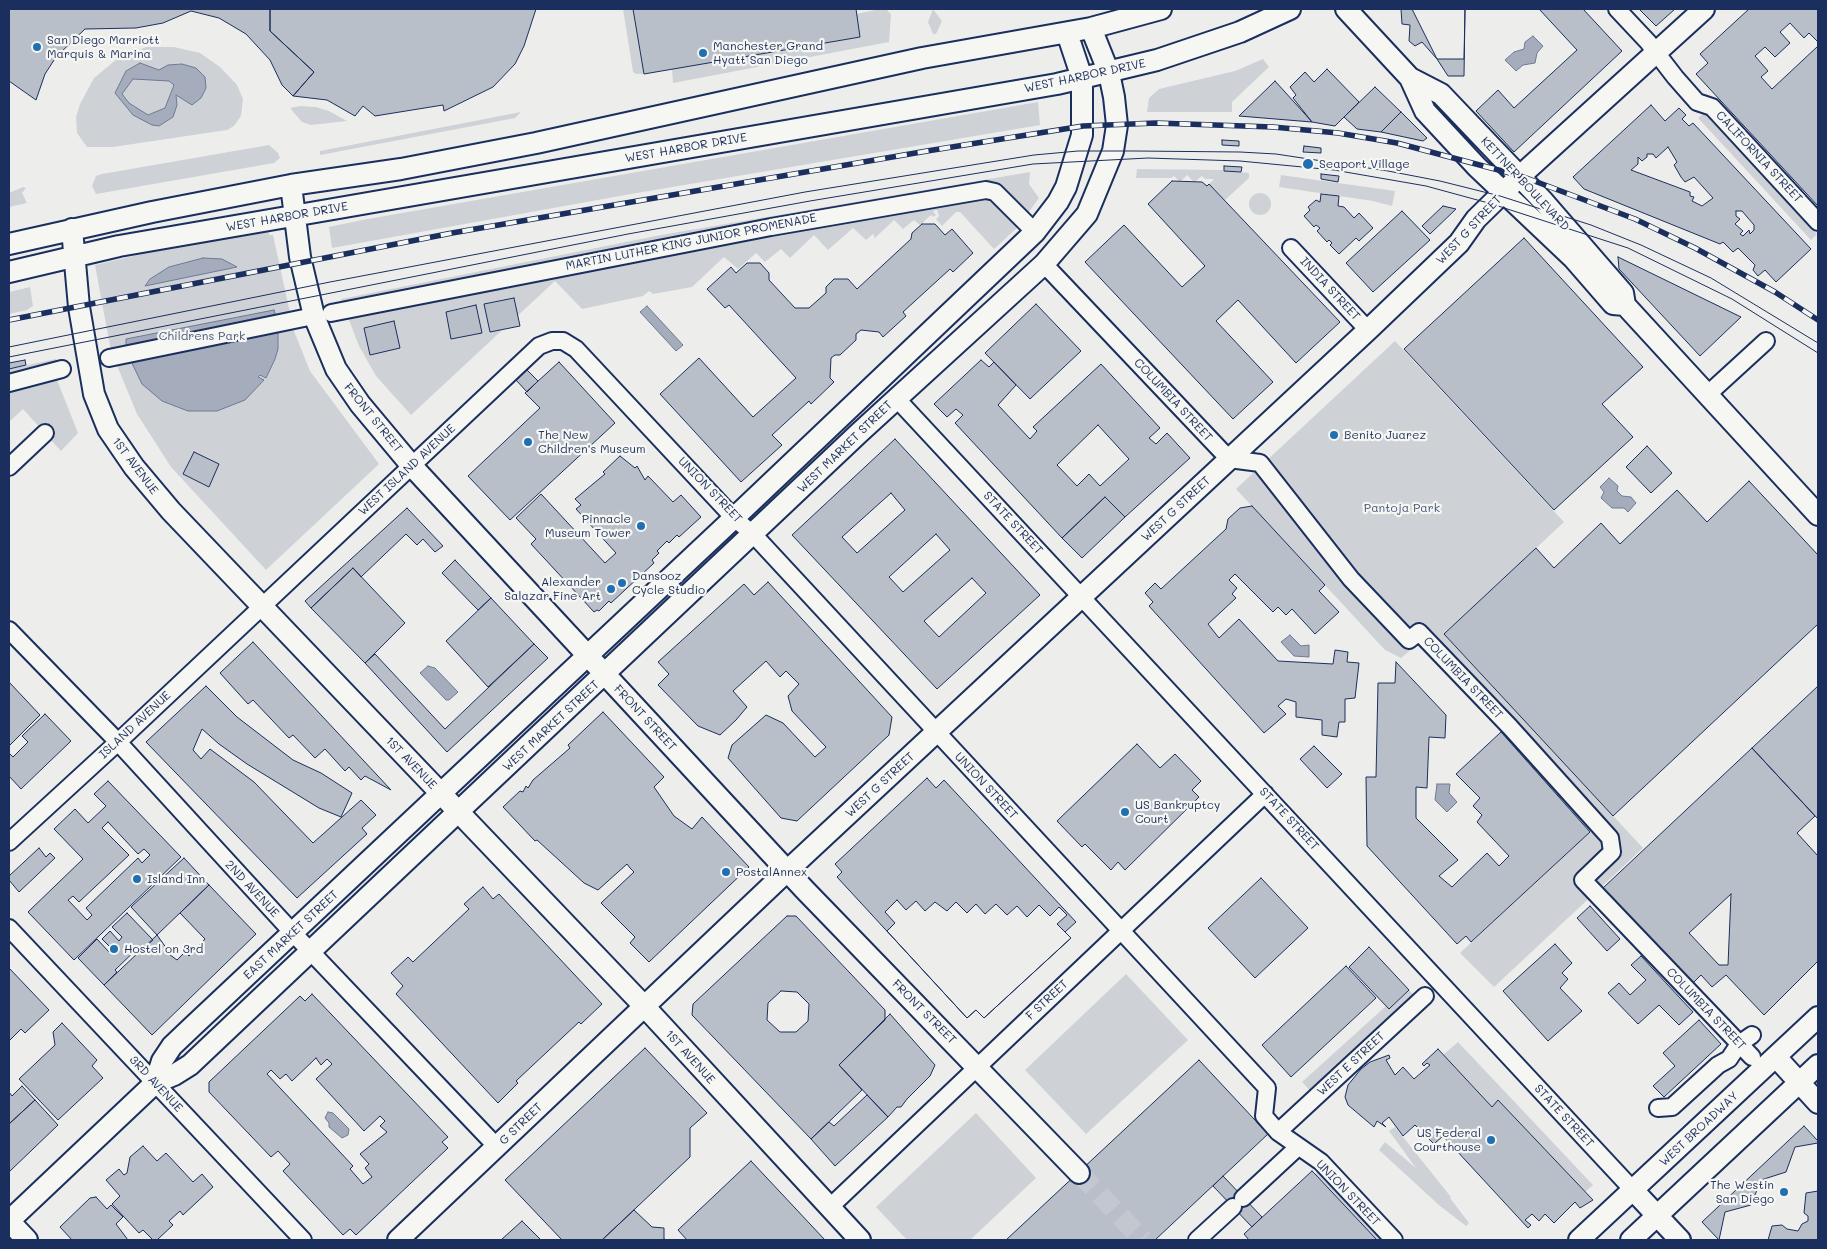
<!DOCTYPE html>
<html>
<head>
<meta charset="utf-8">
<style>
  body { margin:0 }
  #map { position:relative; width:1827px; height:1249px; overflow:hidden; background:#edeeec; font-family:Mali,sans-serif }
  canvas { display:block }
  .frame { position:absolute; inset:0; border:10px solid #1b2f5e; pointer-events:none }
</style>
</head>
<body>
<div id="map">
<canvas width="1827" height="1249"></canvas>
<div class="frame"></div>
</div>
<script>
const ctx = document.querySelector('canvas').getContext('2d');
ctx.lineJoin = 'round';
function paint(path, color) { ctx.fillStyle = color; ctx.fill(path, 'evenodd'); }
const shape = rows => new Path2D(rows.map(r => 'M' + r).join(''));
function trace(path, color, width, dash) { ctx.strokeStyle = color; ctx.lineWidth = width; ctx.lineCap = dash ? 'butt' : 'round'; ctx.setLineDash(dash || []); ctx.stroke(path); }
function label(font, color, halo, rows, align = 'center') {
  ctx.font = font + ' Mali,sans-serif'; ctx.lineWidth = 4.5; ctx.setLineDash([]); ctx.textBaseline = 'middle'; ctx.strokeStyle = halo; ctx.fillStyle = color; for (const [text, x, y, turn = 0] of rows) {
    ctx.save(); ctx.translate(x, y); ctx.rotate((+turn || 0) * Math.PI / 180); ctx.textAlign = isNaN(turn) ? turn : align; if (halo) ctx.strokeText(text, 0, 0); ctx.fillText(text, 0, 0); ctx.restore();
  }
}
const green = shape([
  [623,9,633,9,644,74,636,74,633,72],
  [880,9,886,9,891,14,889,42,673,83,672,69,860,37,856,14],
  [933,9,942,21,936,34,933,34,928,22],
  [146,47,174,47,200,53,220,67,237,85,243,99,241,116,234,126,227,130,113,147,87,147,77,133,76,117,80,104,94,78,117,59],
  [1263,59,1269,67,1232,102,1232,112,1147,112,1149,98,1159,89,1235,71],
  [1038,102,1040,125,631,194,332,248,329,227,362,220],
  [300,106,316,107,329,111,347,121,311,125,302,122,290,108],
  [521,112,515,118,320,155,320,151],
  [1704,113,1817,234,1811,240,1698,118],
  [269,145,278,153,280,158,274,163,96,194,92,186,96,176,102,174],
  [1137,169,1222,170,1249,173,1249,178,1224,201,1209,184,1214,179,1205,179,1202,176,1194,182,1187,175,1180,182,1174,176,1171,178,1136,178],
  [1030,172,1029,184,1039,198,1018,227,994,249,960,212,956,212,942,226,936,219,939,216,937,210,933,211,936,215,933,217,931,215,920,225,914,220,903,229,894,220,875,238,873,234,866,240,853,228,828,250,814,235,790,258,781,249,765,262,756,253,738,269,724,257,692,287,653,294,649,291,643,296,582,309,555,281,411,415,376,376,359,346,341,299,661,235],
  [1281,175,1395,191,1392,206,1373,201,1279,187],
  [23,187,26,188,22,193,27,203,9,207,9,193],
  '1249 204a11 11 0 1 1 22 0a11 11 0 1 1-22 0Z',
  [269,232,269,235,273,235,294,331,310,371,379,464,266,570,171,467,137,414,111,351,95,265,163,249],
  [30,287,33,306,27,310,9,314,9,292],
  [1395,341,1564,522,1444,634,1643,848,1494,987,1460,953,1590,832,1501,732,1417,645,1401,658,1385,650,1236,489],
  [56,359,57,380,78,433,61,451,23,409,9,422,9,369],
  [1126,974,1188,1040,1086,1134,1025,1070],
  [1409,990,1416,997,1312,1093,1302,1082,1386,1006,1389,1009],
  [1458,1042,1593,1185,1585,1192,1499,1101,1492,1107,1443,1055],
  [976,1113,1036,1178,970,1240,907,1240,876,1207],
  [1395,1127,1451,1197,1450,1198,1469,1223,1466,1226,1440,1206,1379,1150,1385,1142,1416,1168,1389,1131],
  [1320,1170,1385,1240,1377,1240,1315,1174]
]);
const water = shape([
  [1533,36,1543,46,1537,53,1535,63,1523,65,1516,71,1505,60,1514,52,1524,49,1525,42,1533,36],
  [140,63,159,70,168,65,182,64,196,68,205,77,206,88,201,98,192,105,176,95,177,105,173,117,159,126,152,125,133,115,115,93,126,71,140,63],
  [133,79,169,81,174,85,165,108,148,115,129,103,122,94,133,79],
  [203,258,222,259,237,267,145,286,150,279,169,267,203,258],
  [647,306,683,345,676,351,640,312,647,306],
  [274,310,277,320,126,349,126,339,274,310],
  [278,328,278,349,275,359,266,378,260,375,258,377,264,380,245,400,217,411,188,411,162,401,142,384,129,357,278,328],
  [1609,478,1618,486,1617,491,1622,496,1631,497,1636,503,1628,512,1624,508,1612,508,1601,498,1604,492,1600,487,1609,478],
  [1290,635,1301,646,1309,645,1309,657,1294,656,1281,642,1290,635],
  [428,666,435,668,458,692,449,700,446,700,420,673,428,666],
  [1437,784,1450,784,1449,793,1457,802,1447,812,1435,800,1437,784],
  [328,1112,333,1113,349,1129,348,1135,342,1138,329,1127,329,1123,325,1118,328,1112]
]);
const building = shape([
  [9,9,270,9,270,31,314,72,293,96,282,85,270,60,246,34,219,18,191,11,163,23,136,28,85,29,56,57,45,74,36,100,9,81,9,9],
  [270,9,536,9,524,46,515,64,493,87,444,111,443,105,375,116,363,106,355,116,327,100,293,96,314,72,270,31,270,9],
  [633,9,856,9,860,37,644,74,633,9],
  [1401,9,1465,9,1464,59,1437,59,1422,42,1415,46,1409,41,1410,25,1402,24,1401,9],
  [1412,9,1465,9,1464,76,1448,76,1437,59,1412,9],
  [1539,9,1583,9,1622,51,1514,152,1476,111,1498,90,1514,108,1577,50,1539,9],
  [1639,9,1675,9,1656,26,1639,9],
  [1749,9,1818,9,1818,42,1809,33,1804,38,1790,23,1780,32,1790,43,1775,57,1765,47,1755,56,1768,71,1761,77,1772,89,1818,46,1818,206,1696,74,1708,63,1700,54,1749,9],
  [1327,69,1359,102,1335,126,1312,122,1293,98,1296,95,1290,87,1305,72,1314,82,1327,69],
  [1275,81,1304,113,1312,122,1239,116,1275,81],
  [1375,87,1401,112,1381,132,1357,129,1344,117,1375,87],
  [1651,105,1665,121,1679,108,1686,115,1682,119,1689,126,1693,123,1811,249,1776,282,1765,270,1758,276,1753,270,1755,265,1738,248,1733,252,1723,242,1720,244,1584,189,1573,177,1651,105],
  [1668,147,1677,162,1674,165,1681,177,1685,182,1694,177,1713,198,1702,206,1692,201,1694,197,1690,196,1690,192,1631,170,1638,164,1638,157,1642,161,1647,157,1647,154,1653,154,1656,158,1668,147],
  [1736,211,1742,211,1754,225,1754,230,1750,234,1749,230,1743,236,1740,234,1743,231,1735,224,1740,219,1736,216,1736,211],
  [1401,112,1427,138,1423,141,1381,132,1401,112],
  [1222,140,1239,141,1239,146,1222,145,1222,140],
  [1304,146,1321,148,1321,153,1303,152,1304,146],
  [1224,166,1242,167,1241,172,1224,171,1224,166],
  [1321,174,1339,176,1338,182,1321,179,1321,174],
  [1172,181,1202,182,1207,186,1209,184,1340,322,1296,363,1238,300,1216,321,1273,382,1233,419,1085,262,1124,225,1182,287,1205,266,1148,204,1172,181],
  [1321,194,1339,196,1338,206,1344,207,1354,218,1359,213,1373,228,1359,241,1356,238,1339,254,1330,245,1332,243,1329,240,1327,242,1317,231,1320,228,1316,225,1314,227,1304,216,1310,210,1308,207,1316,200,1320,202,1321,194],
  [1443,206,1456,209,1430,234,1422,226,1443,206],
  [1402,211,1430,240,1373,292,1346,263,1402,211],
  [922,224,935,224,945,235,952,229,973,253,953,272,950,269,903,312,906,316,883,337,879,332,861,330,856,334,856,340,840,355,835,355,831,358,830,378,834,382,811,404,809,401,772,435,782,445,741,482,660,394,699,358,753,417,796,378,729,305,725,308,707,289,731,267,736,273,747,263,760,263,769,273,769,280,795,308,809,308,826,293,826,287,834,279,848,279,857,289,911,239,912,233,922,224],
  [1524,238,1643,367,1602,404,1633,437,1554,510,1404,349,1524,238],
  [1618,257,1741,317,1700,356,1619,269,1618,257],
  [514,298,520,326,490,332,484,304,514,298],
  [1036,304,1081,351,1030,399,985,353,1036,304],
  [476,305,482,333,451,339,446,312,476,305],
  [394,321,400,348,370,355,364,328,394,321],
  [25,360,26,365,9,369,9,363,25,360],
  [981,360,989,367,994,362,1016,385,998,405,1030,439,1037,431,1033,427,1101,364,1160,428,1149,438,1156,444,1167,433,1190,458,1125,517,1105,497,1062,538,955,423,963,415,956,409,947,417,934,404,981,360],
  [1098,425,1129,459,1100,486,1089,474,1077,486,1057,465,1098,425],
  [559,362,615,423,510,520,468,476,540,408,525,393,559,362],
  [527,370,538,381,527,392,516,380,527,370],
  [895,439,1040,595,937,689,792,535,895,439],
  [891,493,905,510,857,553,842,537,891,493],
  [936,534,950,550,903,592,889,577,936,534],
  [972,578,986,593,939,637,924,621,972,578],
  [1647,446,1672,473,1651,493,1626,467,1647,446],
  [194,452,219,464,209,487,183,474,194,452],
  [620,456,635,468,637,466,645,480,648,476,673,502,681,495,701,517,679,537,677,535,669,543,667,541,657,551,659,553,652,560,654,563,611,603,609,601,599,611,597,610,594,612,531,544,536,539,516,518,541,494,605,563,616,553,576,509,581,505,575,499,605,474,603,472,620,456],
  [1749,481,1818,555,1818,624,1613,816,1444,634,1536,548,1554,568,1601,523,1620,544,1677,490,1707,522,1749,481],
  [1105,497,1125,517,1082,558,1062,538,1105,497],
  [1252,506,1325,585,1319,591,1339,612,1315,634,1292,609,1286,615,1278,607,1273,612,1235,574,1229,580,1237,588,1232,594,1236,598,1208,624,1219,638,1239,619,1278,661,1333,664,1335,650,1348,652,1347,662,1359,663,1355,698,1345,699,1345,722,1339,722,1337,737,1322,735,1322,720,1296,717,1296,702,1286,699,1278,706,1286,714,1264,733,1149,606,1153,602,1145,593,1155,583,1161,589,1226,529,1228,519,1240,508,1252,506],
  [407,508,443,546,435,552,423,539,417,545,406,534,361,577,353,568,311,608,305,601,407,508],
  [455,560,491,598,478,610,442,573,455,560],
  [353,568,405,623,365,663,311,608,353,568],
  [768,582,892,717,889,735,797,821,781,818,728,758,732,745,766,715,783,723,815,757,826,747,792,711,788,696,799,684,786,671,780,677,766,661,733,691,747,707,736,720,720,735,698,726,658,685,669,674,658,662,744,584,754,595,768,582],
  [491,598,534,644,488,687,446,641,491,598],
  [253,642,391,790,365,776,361,780,349,767,345,771,325,749,315,758,293,735,289,738,253,700,248,704,220,673,253,642],
  [534,644,548,658,447,752,365,663,375,654,445,729,534,644],
  [1396,662,1446,715,1445,738,1429,737,1427,788,1416,787,1416,818,1458,860,1439,876,1452,887,1487,853,1499,866,1509,856,1477,822,1482,815,1473,806,1480,798,1456,774,1501,732,1590,832,1471,942,1466,936,1457,944,1367,846,1366,777,1376,777,1378,683,1395,683,1396,662],
  [9,682,40,715,9,746,9,682],
  [206,686,237,717,293,760,321,773,352,793,341,817,319,808,247,764,219,744,202,729,193,750,201,759,210,749,254,782,313,843,361,800,376,815,362,828,367,834,297,898,146,742,206,686],
  [1818,686,1818,819,1752,748,1818,686],
  [603,712,664,777,654,787,674,816,692,829,702,817,749,867,649,962,630,943,635,937,601,903,634,872,630,868,627,864,598,890,584,883,537,840,535,841,503,807,520,791,523,792,526,786,528,788,533,780,570,748,568,745,603,712],
  [45,714,71,741,21,789,9,776,9,753,13,757,28,742,22,736,45,714],
  [1137,744,1160,768,1175,754,1201,781,1192,790,1199,797,1125,870,1118,862,1111,870,1085,844,1082,847,1057,821,1137,744],
  [1314,746,1342,774,1327,788,1300,759,1314,746],
  [1752,748,1815,816,1797,833,1818,856,1818,961,1764,1015,1726,975,1712,987,1701,975,1693,983,1603,888,1752,748],
  [1731,894,1728,965,1719,965,1689,933,1731,894],
  [927,778,936,788,944,780,1076,922,1065,932,1071,938,984,1018,976,1010,967,1018,837,877,842,872,835,864,927,778],
  [108,781,181,857,74,960,28,912,83,859,54,829,75,809,88,823,106,806,94,794,108,781],
  [108,822,138,854,144,849,150,855,142,863,138,858,86,908,92,915,87,920,68,900,73,896,79,902,129,855,102,828,108,822],
  [39,848,46,857,50,853,55,858,19,892,9,880,9,876,39,848],
  [184,858,209,885,157,935,131,907,184,858],
  [1261,878,1308,928,1255,978,1208,928,1261,878],
  [209,885,256,934,152,1035,104,985,157,935,167,949,166,952,177,960,185,952,189,956,205,939,180,913,209,885],
  [483,887,493,899,499,894,602,1004,581,1024,579,1022,516,1081,518,1083,498,1103,396,994,403,986,391,973,408,957,413,962,469,909,464,904,483,887],
  [897,900,906,910,916,901,925,911,935,902,947,911,956,902,967,913,976,904,985,914,996,904,1007,915,1017,906,1027,917,1039,905,1050,916,1059,907,1067,915,1057,924,1071,938,984,1018,976,1010,967,1018,887,931,895,923,885,912,897,900],
  [1590,906,1620,939,1607,951,1577,918,1590,906],
  [127,913,153,940,144,948,141,945,115,970,117,972,104,985,78,958,97,939,109,952,112,949,102,939,110,931,119,941,122,937,112,927,127,913],
  [787,916,796,916,885,1010,885,1020,839,1065,862,1090,811,1139,692,1015,693,1004,787,916],
  [781,991,797,992,809,1004,808,1021,796,1032,780,1032,767,1020,768,1003,781,991],
  [1555,944,1572,963,1562,973,1568,979,1560,988,1582,1011,1548,1041,1503,991,1555,944],
  [1369,947,1409,990,1389,1009,1349,967,1369,947],
  [1641,956,1693,1012,1679,1025,1659,1005,1638,1024,1608,993,1619,983,1630,995,1646,980,1631,965,1641,956],
  [1346,966,1376,998,1291,1077,1262,1045,1346,966],
  [9,968,49,1010,25,1033,21,1029,9,1041,9,968],
  [312,994,448,1137,442,1142,448,1148,356,1235,350,1229,343,1235,283,1171,290,1164,278,1151,271,1157,209,1092,209,1082,300,996,305,1001,312,994],
  [316,1058,321,1065,327,1059,332,1064,316,1079,364,1131,380,1116,385,1121,380,1126,387,1132,360,1154,369,1164,365,1168,372,1177,363,1184,350,1169,353,1166,267,1074,271,1070,280,1079,286,1074,292,1081,316,1058],
  [890,1014,935,1065,930,1076,907,1099,901,1107,897,1107,888,1117,839,1065,890,1014],
  [1699,1020,1721,1044,1664,1097,1653,1086,1675,1066,1663,1053,1699,1020],
  [62,1023,97,1060,92,1066,103,1078,58,1120,19,1079,55,1045,53,1032,62,1023],
  [645,1048,707,1113,690,1128,690,1157,602,1240,562,1240,505,1180,645,1048],
  [1438,1049,1492,1107,1498,1100,1593,1200,1580,1208,1575,1202,1554,1223,1545,1214,1539,1221,1532,1214,1525,1220,1531,1225,1528,1228,1443,1136,1434,1144,1415,1125,1403,1136,1389,1117,1382,1123,1386,1127,1377,1121,1374,1127,1348,1105,1345,1097,1348,1085,1361,1069,1370,1062,1389,1055,1390,1058,1386,1060,1395,1075,1403,1067,1414,1079,1430,1065,1427,1063,1424,1066,1422,1064,1438,1049],
  [1199,1060,1268,1134,1155,1240,1006,1240,1199,1060],
  [22,1086,35,1100,9,1124,9,1092,12,1096,22,1086],
  [867,1095,888,1117,835,1166,811,1139,829,1122,834,1126,867,1095],
  [35,1100,58,1125,9,1172,9,1124,35,1100],
  [1804,1126,1818,1141,1818,1240,1719,1240,1702,1222,1804,1126],
  [1818,1143,1818,1191,1806,1193,1804,1213,1808,1216,1808,1221,1802,1224,1798,1231,1787,1229,1782,1225,1772,1226,1768,1240,1719,1240,1725,1212,1751,1205,1761,1180,1786,1172,1795,1147,1818,1143],
  [143,1146,157,1161,166,1153,193,1182,202,1174,213,1187,183,1215,180,1211,169,1221,173,1225,157,1240,153,1240,143,1230,139,1233,112,1204,120,1196,106,1180,119,1169,124,1175,127,1173,130,1157,143,1146],
  [751,1161,825,1240,687,1240,678,1230,751,1161],
  [1312,1171,1315,1174,1377,1240,1249,1240,1244,1234,1312,1171],
  [1223,1176,1262,1217,1252,1227,1213,1186,1223,1176],
  [96,1197,107,1209,111,1205,123,1217,116,1224,128,1240,72,1240,60,1227,90,1198,96,1197],
  [634,1210,652,1227,664,1228,664,1239,667,1240,602,1240,634,1210],
  [522,1221,541,1240,501,1240,522,1221]
]);
const majorTunnel = shape([
  [1079,1173,1143,1240]
]);
const minor = shape([
  [1617,9,1648,42,1675,77,1697,102,1712,107,1818,222],
  [1291,248,1368,330],
  [1044,264,1229,459,1260,463,1351,579,1409,640,1419,632,1510,727,1610,838,1612,852,1583,880,1752,1057],
  [331,313,771,227,986,190,995,192,1035,232],
  [109,358,304,318],
  [9,383,62,369],
  [1707,395,1766,341],
  [896,398,1633,1190],
  [9,467,45,433],
  [9,630,118,742,293,933,497,1147],
  [9,842,118,742,539,346,552,341,563,341,576,349,734,518,753,534,1267,1088,1264,1116,1278,1132,1321,1162,1394,1240],
  [9,928,303,1240],
  [1658,1108,1672,1107,1718,1065,1729,1059,1739,1044,1752,1035],
  [1278,1132,1425,996],
  [1243,1198,1298,1147],
  [830,1207,1265,794],
  [1197,1240,1233,1207]
]);
const major = shape([
  [1346,9,1410,78,1425,111,1477,167,1573,258,1613,304,1625,305],
  [1410,78,1441,94,1544,202,1623,293,1625,305,1818,515],
  [291,185,300,257,314,316,336,369,360,404,411,465,804,889,1079,1173],
  [72,229,79,307,94,394,108,429,134,467,171,511,644,1006,860,1240],
  [9,244,152,212,291,185,401,169,536,143,922,58,1091,28,1161,9],
  [9,272,119,246,1057,84,1157,60,1240,32,1290,9],
  [1776,1057,1818,1103],
  [155,1083,162,1061,172,1046,192,1027,734,518,1035,232,1058,202,1066,187,1082,135,1082,78,1067,33],
  [1633,1190,1680,1240],
  [9,1221,155,1083,174,1075,190,1065,859,433,1044,264,1087,214,1113,151,1117,125,1114,97,1109,73,1091,28],
  [9,1221,27,1240],
  [398,1240,787,871,1368,330,1459,243,1476,219,1519,177,1704,9],
  [1579,1240,1818,1017],
  [1631,1240,1818,1065]
]);
const tram = shape([
  [9,347,330,282,805,192,1034,155,1078,151,1136,151,1240,152,1276,154,1388,171,1440,181,1500,196,1591,225,1641,245,1711,278,1818,343],
  [9,357,628,234,810,201,1033,164,1148,158,1240,161,1334,170,1426,186,1492,204,1628,248,1732,299,1818,353]
]);
const rail = shape([
  [9,320,452,233,927,151,1083,126,1156,123,1273,127,1338,133,1397,143,1521,176,1635,219,1695,248,1775,292,1818,320]
]);
const markers = [
  [37,47,5,"#1f6fb2"],
  [703,53,5,"#1f6fb2"],
  [1308,164,6,"#1f6fb2"],
  [1334,435,5,"#1f6fb2"],
  [528,442,5,"#1f6fb2"],
  [641,526,5,"#1f6fb2"],
  [622,583,5,"#1f6fb2"],
  [611,589,5,"#1f6fb2"],
  [1125,812,5,"#1f6fb2"],
  [726,872,5,"#1f6fb2"],
  [137,879,5,"#1f6fb2"],
  [114,949,5,"#1f6fb2"],
  [1491,1140,5,"#1f6fb2"],
  [1784,1192,5,"#1f6fb2"]
];
const poiNames = [
  ["San Diego Marriott",47,40],
  ["Marquis & Marina",47,54],
  ["Manchester Grand",713,46],
  ["Hyatt San Diego",713,60],
  ["Seaport Village",1319,164],
  ["The New",538,435],
  ["Children's Museum",538,449],
  ["Benito Juarez",1344,435],
  ["Pinnacle",631,519,"right"],
  ["Museum Tower",631,533,"right"],
  ["Dansooz",632,576],
  ["Cycle Studio",632,590],
  ["Alexander",601,582,"right"],
  ["Salazar Fine Art",601,596,"right"],
  ["US Bankruptcy",1135,805],
  ["Court",1135,819],
  ["PostalAnnex",736,872],
  ["Island Inn",147,879],
  ["Hostel on 3rd",124,949],
  ["US Federal",1481,1133,"right"],
  ["Courthouse",1481,1147,"right"],
  ["The Westin",1774,1185,"right"],
  ["San Diego",1774,1199,"right"]
];
const streetNames = [
  ["WEST HARBOR DRIVE",1085,76,-12],
  ["WEST HARBOR DRIVE",686,148,-10],
  ["CALIFORNIA STREET",1759,157,47],
  ["KETTNER BOULEVARD",1525,184,47],
  ["WEST HARBOR DRIVE",287,217,-10],
  ["WEST G STREET",1469,230,-47],
  ["MARTIN LUTHER KING JUNIOR PROMENADE",691,242,-11],
  ["INDIA STREET",1330,289,47],
  ["COLUMBIA STREET",1173,400,47],
  ["FRONT STREET",373,418,51],
  ["WEST MARKET STREET",845,447,-44],
  ["1ST AVENUE",135,466,53],
  ["WEST ISLAND AVENUE",407,470,-43],
  ["UNION STREET",710,490,46],
  ["WEST G STREET",1176,509,-43],
  ["STATE STREET",1013,523,47],
  ["COLUMBIA STREET",1463,678,46],
  ["FRONT STREET",645,718,47],
  ["ISLAND AVENUE",135,725,-43],
  ["WEST MARKET STREET",551,726,-43],
  ["1ST AVENUE",411,763,46],
  ["WEST G STREET",880,785,-43],
  ["UNION STREET",986,786,47],
  ["STATE STREET",1289,819,47],
  ["2ND AVENUE",252,889,47],
  ["EAST MARKET STREET",291,935,-43],
  ["F STREET",1047,1000,-43],
  ["COLUMBIA STREET",1706,1009,46],
  ["FRONT STREET",924,1012,45],
  ["1ST AVENUE",690,1057,48],
  ["WEST E STREET",1351,1064,-43],
  ["3RD AVENUE",156,1084,47],
  ["STATE STREET",1564,1116,47],
  ["G STREET",521,1124,-44],
  ["WEST BROADWAY",1699,1129,-43],
  ["UNION STREET",1348,1193,46]
];
const parkNames = [
  ["Childrens Park",202,336],
  ["Pantoja Park",1402,508]
];
paint(green, '#ced2d7');
paint(water, '#a5acbc');
trace(water, '#6e7a96', 1);
paint(building, '#b9bfc8');
trace(building, '#1b2f5e', 1);
trace(majorTunnel, '#c3c8d0', 20, [20, 10]);
trace(minor, '#1b2f5e', 20);
trace(major, '#1b2f5e', 24);
trace(minor, '#f6f6f2', 16);
trace(major, '#f6f6f2', 20);
trace(tram, '#1b2f5e', 1);
trace(rail, '#1b2f5e', 5.5);
trace(rail, '#f6f6f2', 4, [11]);
for (const [x, y, r, color] of markers) { const dot = new Path2D(); dot.arc(x, y, r, 0, 2 * Math.PI); ctx.fillStyle = color; ctx.fill(dot); trace(dot, '#f6f6f2', 2); }
label('12px', '#1b2f5e', '#f6f6f2', poiNames, 'left');
label('12px', '#1b2f5e', '#f6f6f2', streetNames);
label('12px', '#48587c', '#f6f6f2', parkNames);
</script>
</body>
</html>
